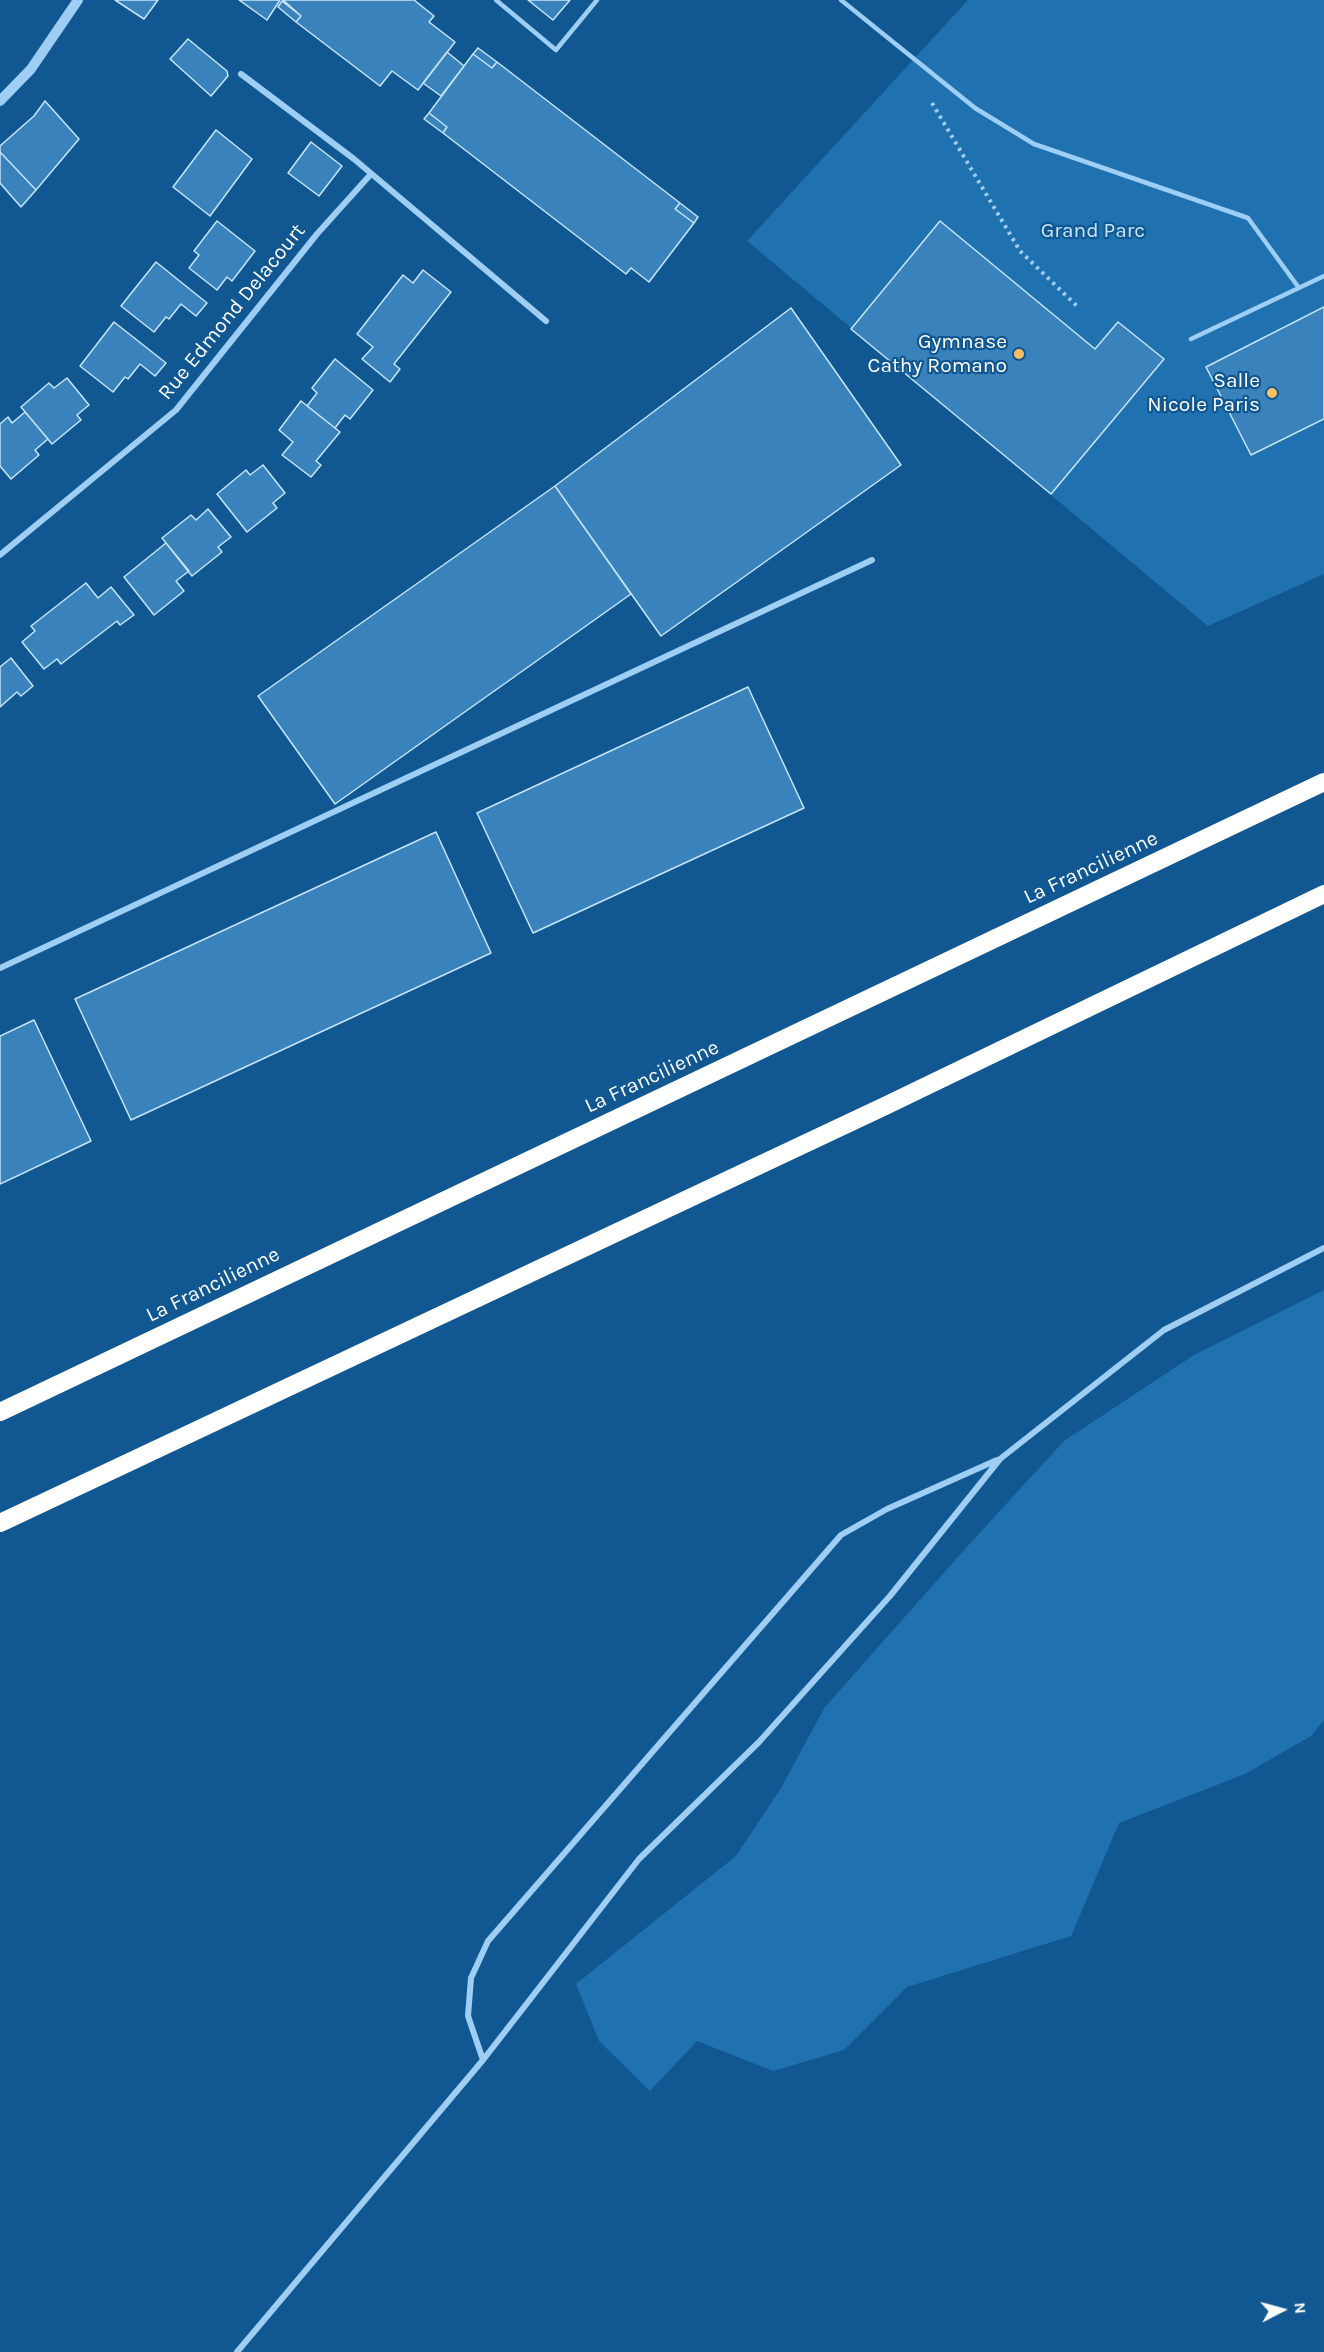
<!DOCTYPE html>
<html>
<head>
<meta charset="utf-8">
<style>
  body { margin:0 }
  #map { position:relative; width:1324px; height:2352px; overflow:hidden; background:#115892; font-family:Karla,sans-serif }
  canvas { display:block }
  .north { position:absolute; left:1252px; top:2280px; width:60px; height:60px; -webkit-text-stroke:4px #115892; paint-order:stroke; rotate:84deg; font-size:16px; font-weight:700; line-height:24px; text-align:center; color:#fff }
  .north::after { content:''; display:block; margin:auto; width:21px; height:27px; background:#fff; clip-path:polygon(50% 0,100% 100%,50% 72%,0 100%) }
</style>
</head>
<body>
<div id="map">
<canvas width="1324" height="2352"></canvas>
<div class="north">N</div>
</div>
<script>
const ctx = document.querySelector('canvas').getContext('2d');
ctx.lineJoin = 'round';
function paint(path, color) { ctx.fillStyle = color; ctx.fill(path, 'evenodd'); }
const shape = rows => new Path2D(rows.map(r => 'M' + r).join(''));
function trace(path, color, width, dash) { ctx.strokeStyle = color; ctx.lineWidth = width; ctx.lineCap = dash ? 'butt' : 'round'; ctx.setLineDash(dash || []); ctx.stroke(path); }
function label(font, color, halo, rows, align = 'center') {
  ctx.font = font + ' Karla,sans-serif'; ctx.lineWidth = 4.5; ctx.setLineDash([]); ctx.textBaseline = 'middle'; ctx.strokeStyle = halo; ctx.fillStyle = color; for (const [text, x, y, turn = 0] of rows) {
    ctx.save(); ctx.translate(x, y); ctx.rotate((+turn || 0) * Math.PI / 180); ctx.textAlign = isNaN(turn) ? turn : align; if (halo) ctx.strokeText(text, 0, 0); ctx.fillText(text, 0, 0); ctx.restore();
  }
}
const green = shape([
  [968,0,1324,0,1324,574,1208,626,747,241],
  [1324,1290,1324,1720,1311,1736,1245,1774,1119,1823,1071,1936,907,1987,844,2050,773,2071,697,2041,650,2091,599,2041,576,1984,736,1856,781,1788,825,1707,965,1549,1064,1441,1194,1355]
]);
const building = shape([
  [115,0,158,0,144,19,115,0],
  [239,0,280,0,267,20,239,0],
  [283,0,414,0,434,16,429,22,455,42,418,90,392,71,380,86,296,22,301,16,283,0],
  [528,0,570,0,553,20,528,0],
  [282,1,301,16,296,22,278,7,282,1],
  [188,39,227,71,228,76,211,96,170,59,188,39],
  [478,48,497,62,492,68,473,54,478,48],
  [447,52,464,66,441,96,423,83,447,52],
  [473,54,492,68,497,62,680,203,675,209,694,223,649,282,631,268,626,274,443,133,447,127,429,113,473,54],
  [45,101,79,139,36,190,0,152,0,146,34,116,45,101],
  [429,113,447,127,443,133,424,119,429,113],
  [216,130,252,159,210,216,173,187,216,130],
  [311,142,342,166,319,196,288,173,311,142],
  [0,152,36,190,21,207,0,183,0,152],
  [680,203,698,217,694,223,675,209,680,203],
  [217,221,255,251,232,281,227,277,217,290,189,268,199,255,194,251,217,221],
  [940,221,1095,349,1118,322,1164,359,1051,494,851,329,940,221],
  [156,262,207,303,196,316,181,304,169,319,166,317,154,332,121,306,156,262],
  [423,270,451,292,394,364,400,369,390,382,362,359,373,347,357,334,403,275,413,283,423,270],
  [1324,307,1324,419,1251,455,1206,367,1324,307],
  [791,308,901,465,661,636,555,486,791,308],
  [114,322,166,363,155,376,140,364,128,379,125,377,113,392,80,366,114,322],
  [335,359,373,390,350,419,345,415,335,428,307,406,317,393,312,388,335,359],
  [67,378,89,405,77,415,81,420,52,444,21,407,49,383,54,388,67,378],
  [301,401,340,432,316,461,321,465,311,477,282,455,293,442,279,430,301,401],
  [25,412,48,439,35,450,39,455,11,479,0,466,0,424,8,417,12,423,25,412],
  [263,465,285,493,273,503,277,508,247,532,217,494,246,470,250,475,263,465],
  [555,486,631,594,335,804,258,696,555,486],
  [208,509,231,537,218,547,222,552,192,576,162,538,191,515,196,520,208,509],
  [166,543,189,571,176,581,184,591,154,615,124,577,166,543],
  [86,583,98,598,111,587,134,615,120,625,117,621,61,664,57,659,44,669,22,642,35,631,31,626,86,583],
  [11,658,33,686,21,696,17,692,0,707,0,667,11,658],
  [748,687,804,808,533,933,477,813,748,687],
  [436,832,491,953,131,1120,75,999,436,832],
  [34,1020,91,1141,0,1184,0,1036,34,1020]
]);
const path = shape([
  [932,103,1020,251,1079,308]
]);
const service = shape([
  [496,0,556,50,597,0],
  [841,0,975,108,1034,144,1248,218,1299,288],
  [1191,339,1324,276]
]);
const minor = shape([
  [241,74,354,159,546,321],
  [0,555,176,410,317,234,371,174],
  [0,968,872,560],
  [483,2060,468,2016,471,1978,488,1941,841,1535,887,1509,997,1460],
  [237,2352,483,2060,639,1859,759,1742,890,1596,1000,1459,1164,1330,1324,1248]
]);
const tertiary = shape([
  [0,101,31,69,78,0]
]);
const motorway = shape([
  [0,1412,1324,782],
  [0,1523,885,1106,1324,894]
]);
const markers = [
  [1019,354,6,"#ffbf60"],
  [1272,393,6,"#ffbf60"]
];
const parkNames = [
  ["Grand Parc",1093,231]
];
const streetNames = [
  ["Rue Edmond Delacourt",232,312,-51],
  ["La Francilienne",1091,868,-25],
  ["La Francilienne",652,1077,-25],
  ["La Francilienne",213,1285,-26]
];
const poiNames = [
  ["Gymnase",1007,342],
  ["Cathy Romano",1007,366],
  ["Salle",1260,381],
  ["Nicole Paris",1260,405]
];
paint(green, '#2071b0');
paint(building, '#3a82bb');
trace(building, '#c6e5fd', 1.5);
trace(path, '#9ecef3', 4, [3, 4.5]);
trace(service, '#9ecef3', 4.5);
trace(minor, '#9ecef3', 6);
trace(tertiary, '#9ecef3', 10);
trace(motorway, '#fff', 18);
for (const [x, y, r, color] of markers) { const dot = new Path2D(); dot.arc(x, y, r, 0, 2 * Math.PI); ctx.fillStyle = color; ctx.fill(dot); trace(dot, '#115892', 2); }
label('21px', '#c6e5fd', '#115892', parkNames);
label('21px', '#fff', '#115892', streetNames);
label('21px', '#fff', '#115892', poiNames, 'right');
</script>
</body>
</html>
